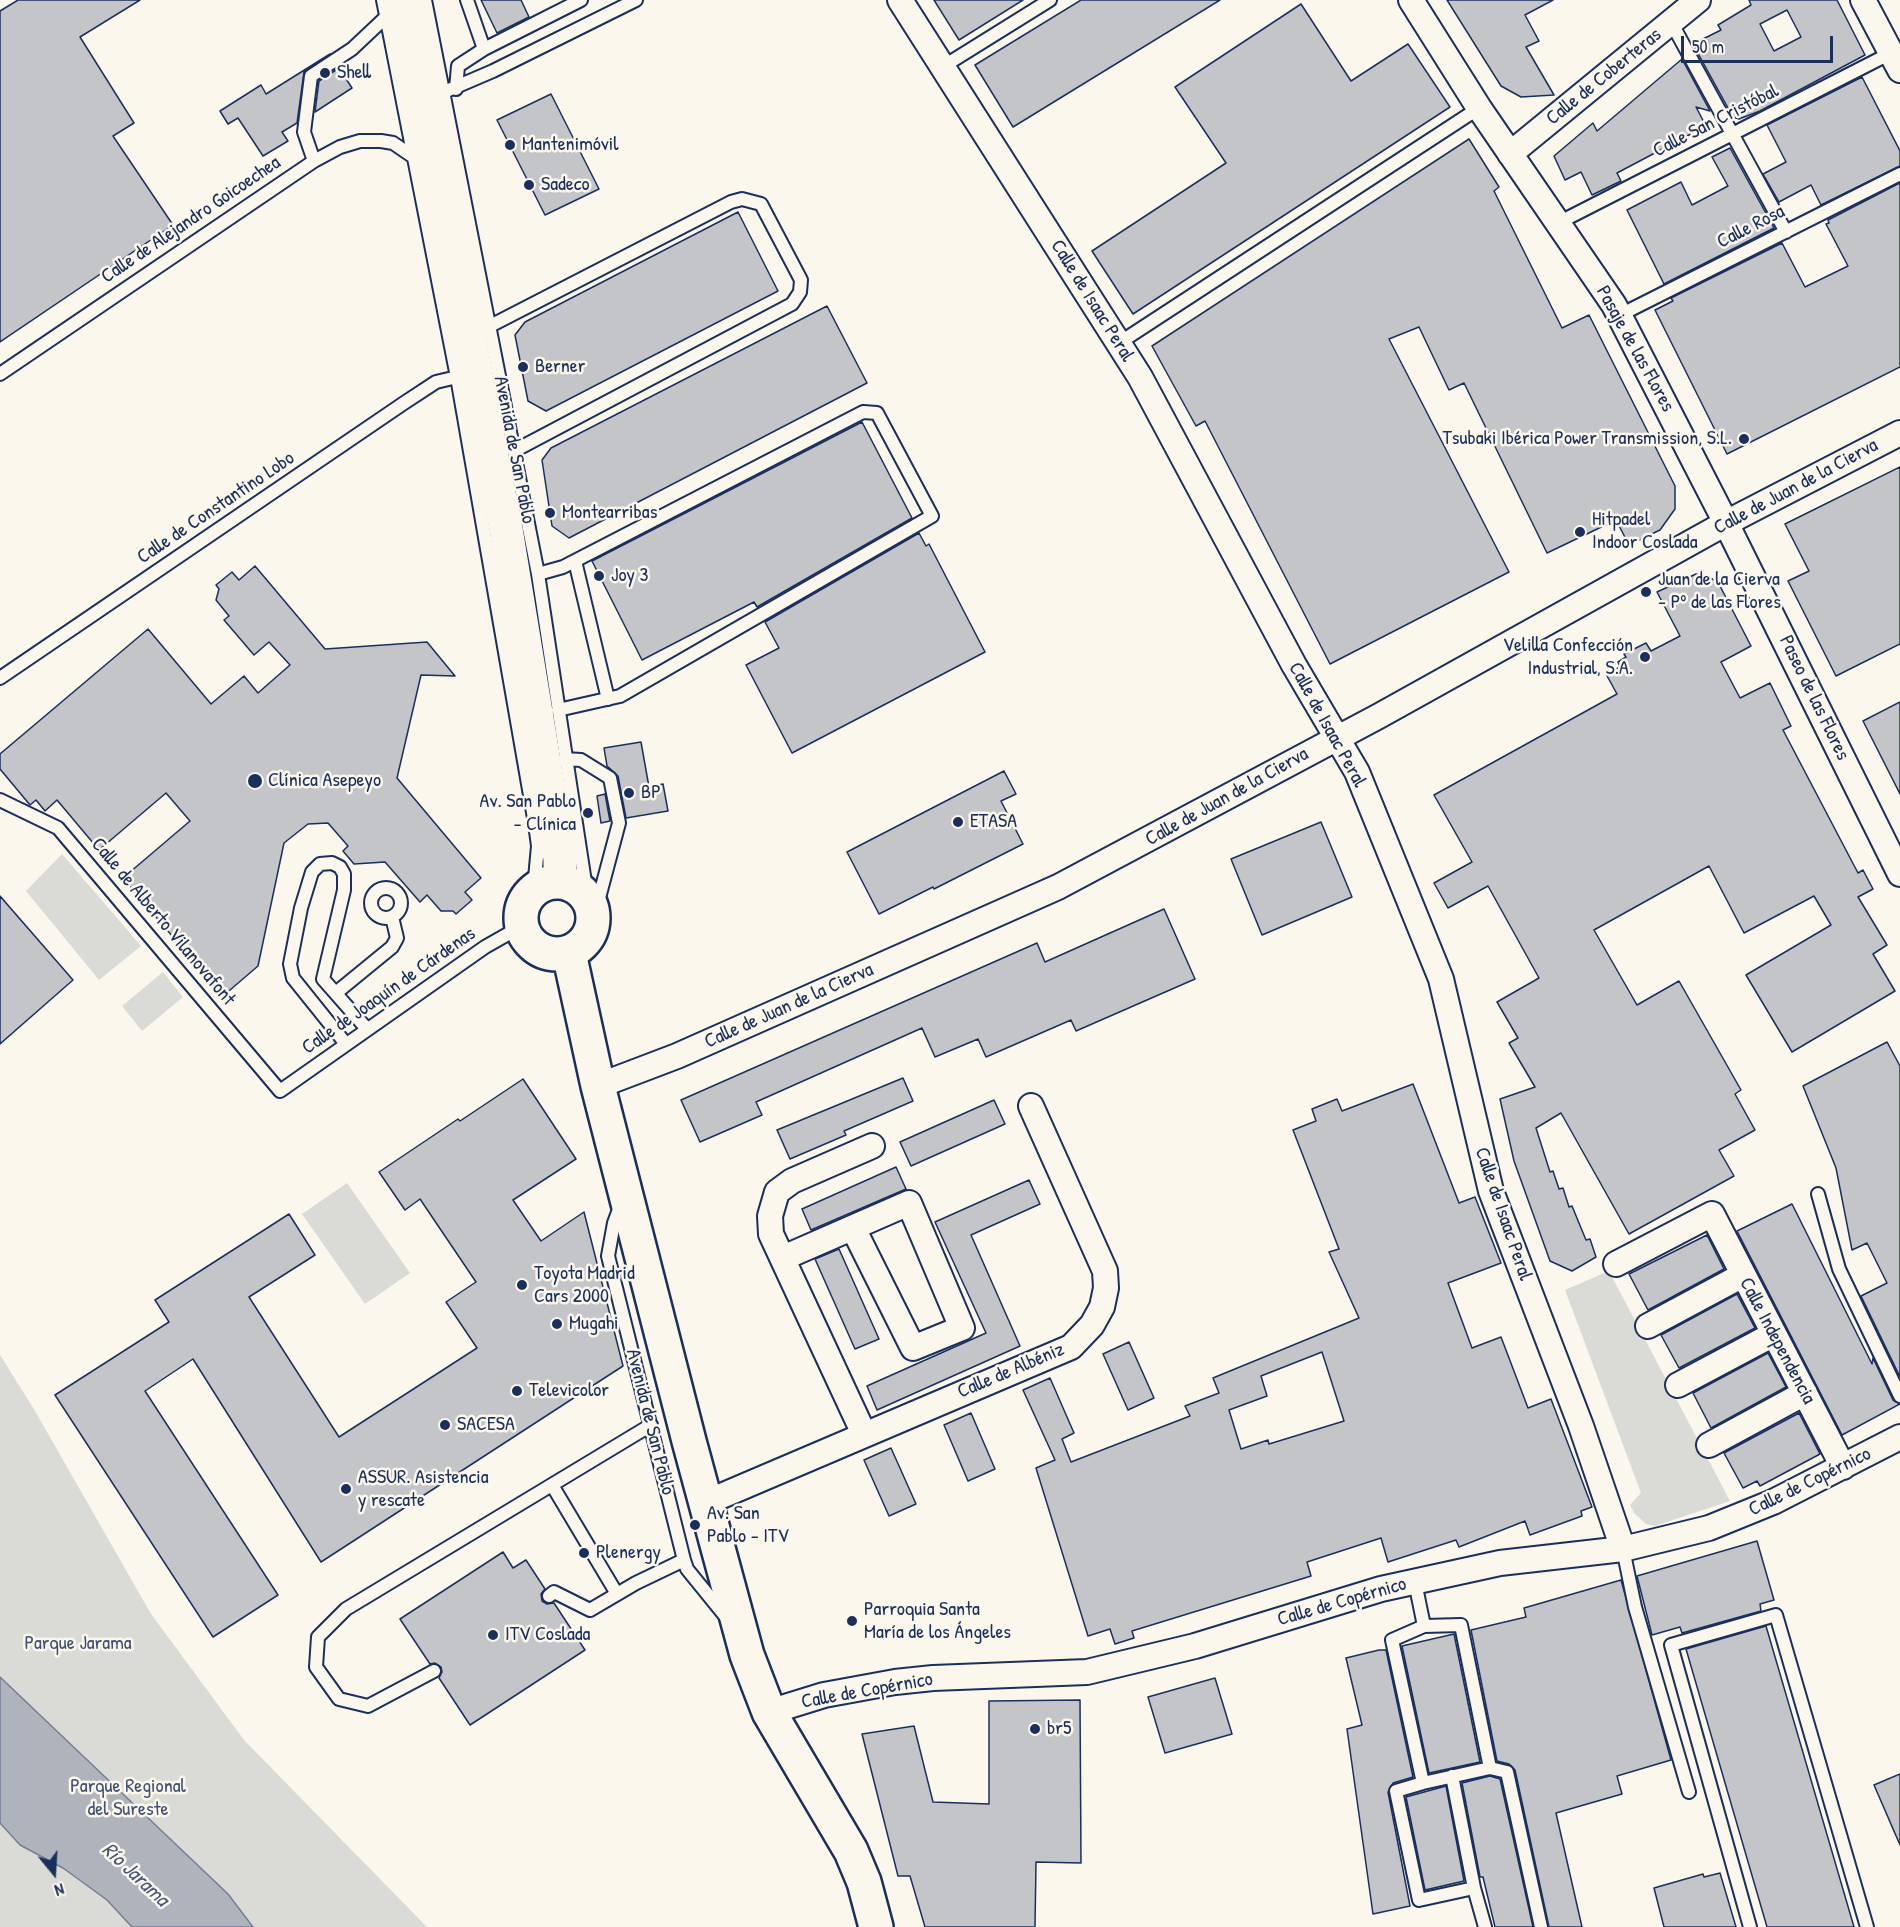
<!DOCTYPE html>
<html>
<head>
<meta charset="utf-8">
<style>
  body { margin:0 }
  #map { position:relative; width:1900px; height:1927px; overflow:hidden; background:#fbf7ec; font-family:"Patrick Hand",sans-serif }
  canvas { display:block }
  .north { position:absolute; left:24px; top:1843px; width:60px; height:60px; -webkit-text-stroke:4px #fbf7ec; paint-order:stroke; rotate:162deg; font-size:16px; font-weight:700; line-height:24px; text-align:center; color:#1b2f5e }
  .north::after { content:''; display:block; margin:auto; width:21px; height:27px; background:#1b2f5e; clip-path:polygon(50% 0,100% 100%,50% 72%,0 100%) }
  .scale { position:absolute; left:1681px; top:36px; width:152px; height:27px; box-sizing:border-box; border:3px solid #1b2f5e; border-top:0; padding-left:8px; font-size:18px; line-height:21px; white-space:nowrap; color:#1b2f5e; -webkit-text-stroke:4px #fbf7ec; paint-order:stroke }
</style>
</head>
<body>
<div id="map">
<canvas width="1900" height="1927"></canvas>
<div class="north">N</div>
<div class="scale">50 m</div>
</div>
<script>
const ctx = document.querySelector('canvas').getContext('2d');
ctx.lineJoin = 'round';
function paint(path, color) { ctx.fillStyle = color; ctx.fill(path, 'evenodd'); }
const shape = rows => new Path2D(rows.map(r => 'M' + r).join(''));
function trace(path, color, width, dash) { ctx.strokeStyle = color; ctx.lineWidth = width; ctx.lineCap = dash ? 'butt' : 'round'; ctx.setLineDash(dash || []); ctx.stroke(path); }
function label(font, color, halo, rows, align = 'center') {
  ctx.font = font + ' "Patrick Hand",sans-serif'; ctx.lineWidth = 5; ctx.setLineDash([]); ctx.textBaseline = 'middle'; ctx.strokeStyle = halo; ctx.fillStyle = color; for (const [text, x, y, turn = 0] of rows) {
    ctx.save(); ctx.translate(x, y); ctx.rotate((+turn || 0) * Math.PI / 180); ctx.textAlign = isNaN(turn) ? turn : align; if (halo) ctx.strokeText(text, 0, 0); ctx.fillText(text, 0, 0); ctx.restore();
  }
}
const green = shape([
  [62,854,141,946,99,980,26,891],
  [163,972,183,997,142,1031,122,1006],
  [347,1183,410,1273,365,1304,302,1214],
  [1609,1271,1730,1501,1655,1526,1646,1524,1634,1513,1630,1505,1641,1493,1565,1290],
  [0,1355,35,1411,151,1614,244,1740,427,1927,0,1927]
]);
const water = shape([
  [0,1677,228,1894,253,1927,132,1927,107,1900,63,1868,20,1845,0,1823,0,1677]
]);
const building = shape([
  [18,0,140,0,80,37,134,123,113,136,173,225,0,342,0,11,18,0],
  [481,0,521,0,529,17,497,33,481,0],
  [934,0,1023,0,959,40,934,0],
  [1081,0,1220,0,1013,127,975,65,1081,0],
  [1447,0,1553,0,1525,15,1539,41,1526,47,1554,95,1521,97,1501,86,1447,0],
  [1749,0,1837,0,1865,55,1760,111,1739,119,1733,117,1695,48,1701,45,1699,41,1721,30,1718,25,1751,5,1749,0],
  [1787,10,1801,37,1774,51,1760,24,1787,10],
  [1301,4,1351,81,1408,44,1450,107,1133,314,1092,251,1226,163,1175,87,1301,4],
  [330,54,304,72,297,123,282,132,288,141,263,156,238,118,228,124,220,111,261,85,266,94,330,54],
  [1682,59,1710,111,1696,107,1706,126,1617,173,1621,181,1592,195,1581,172,1565,180,1554,156,1593,123,1597,131,1682,59],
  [339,68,352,88,315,112,319,81,339,68],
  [1862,77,1900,151,1900,166,1821,205,1811,185,1779,202,1763,174,1786,162,1767,125,1862,77],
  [551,94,599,189,545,215,497,120,551,94],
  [1469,139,1499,187,1494,191,1562,328,1589,315,1675,486,1675,509,1660,530,1629,545,1616,520,1547,553,1464,383,1449,390,1419,327,1389,339,1509,572,1330,664,1205,421,1196,426,1152,346,1469,139],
  [1730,148,1774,228,1664,284,1627,210,1681,182,1692,205,1728,186,1712,157,1730,148],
  [1900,183,1900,367,1727,454,1655,310,1673,301,1671,298,1782,243,1805,287,1848,266,1826,224,1829,223,1828,220,1900,183],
  [738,212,778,291,546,411,528,401,515,335,525,322,738,212],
  [827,306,867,383,569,538,552,526,542,460,551,448,827,306],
  [862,422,912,518,757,607,754,602,642,660,592,561,862,422],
  [1900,467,1900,644,1836,676,1788,581,1809,571,1785,524,1900,467],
  [919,533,926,546,929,544,985,652,792,753,746,665,779,648,765,622,919,533],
  [255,566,325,649,427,642,455,676,421,675,397,778,481,878,465,892,472,900,456,914,453,911,441,911,427,895,420,902,385,862,354,864,343,851,348,846,328,823,308,824,284,843,258,966,223,996,123,878,190,821,166,793,99,850,57,800,45,811,36,800,30,805,0,769,0,754,148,629,211,704,244,676,258,693,290,665,269,642,254,655,224,620,229,616,216,600,219,589,216,585,232,572,239,580,255,566],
  [1696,574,1707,575,1719,584,1751,646,1721,662,1740,698,1770,683,1791,726,1783,730,1858,873,1863,870,1873,889,1858,897,1887,945,1873,954,1895,991,1792,1052,1746,975,1831,925,1814,896,1744,933,1709,866,1594,930,1637,1005,1679,981,1741,1090,1735,1094,1755,1130,1719,1150,1734,1176,1629,1234,1561,1113,1536,1128,1550,1172,1553,1171,1559,1189,1563,1188,1569,1207,1572,1206,1586,1240,1590,1239,1596,1257,1572,1271,1550,1261,1514,1161,1500,1099,1535,1087,1509,1043,1518,1038,1497,1002,1539,978,1488,886,1448,908,1434,883,1472,862,1434,795,1617,694,1606,674,1620,667,1618,662,1626,657,1624,654,1646,643,1651,651,1680,636,1657,592,1696,574],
  [1900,702,1900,794,1863,721,1900,702],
  [641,742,649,787,663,784,668,811,626,818,618,776,607,766,604,748,641,742],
  [1004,771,1016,794,1001,801,1023,844,934,889,933,887,879,914,847,852,1004,771],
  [605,794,610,821,601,823,597,796,605,794],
  [1321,822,1352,897,1262,935,1231,859,1321,822],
  [0,896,73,980,0,1044,0,896],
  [1164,909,1195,979,1076,1031,1071,1020,986,1057,978,1039,935,1057,922,1028,756,1102,762,1115,700,1142,681,1100,1037,943,1045,962,1164,909],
  [1887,1042,1900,1066,1900,1377,1861,1296,1887,1283,1867,1243,1852,1250,1836,1168,1803,1086,1887,1042],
  [903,1078,913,1101,844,1131,846,1135,790,1159,777,1130,903,1078],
  [523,1079,576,1159,513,1200,541,1241,584,1212,623,1366,321,1562,193,1359,145,1391,278,1595,213,1637,55,1395,169,1322,155,1300,289,1214,315,1255,249,1297,339,1437,477,1348,446,1302,476,1282,420,1199,405,1210,379,1172,458,1119,460,1121,523,1079],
  [1413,1084,1459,1203,1475,1197,1501,1263,1448,1283,1472,1348,1501,1337,1528,1408,1551,1399,1592,1507,1581,1511,1582,1516,1530,1535,1525,1521,1459,1547,1456,1540,1388,1562,1381,1538,1307,1562,1311,1576,1132,1631,1134,1638,1115,1644,1110,1629,1088,1636,1036,1468,1055,1460,1023,1390,1050,1378,1074,1433,1062,1439,1071,1462,1190,1416,1185,1406,1219,1393,1213,1378,1359,1318,1329,1252,1339,1249,1293,1130,1316,1121,1312,1109,1337,1099,1342,1111,1413,1084],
  [1322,1352,1344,1421,1269,1444,1268,1440,1241,1449,1229,1410,1267,1396,1261,1376,1322,1352],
  [994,1100,1005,1124,911,1166,900,1142,994,1100],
  [896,1167,906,1189,811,1230,802,1209,896,1167],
  [1029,1180,1040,1204,971,1235,1020,1346,877,1410,867,1386,986,1333,935,1222,1029,1180],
  [1792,1204,1872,1364,1873,1358,1893,1400,1900,1404,1842,1435,1737,1231,1792,1204],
  [1707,1235,1724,1269,1648,1310,1629,1274,1707,1235],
  [839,1249,879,1339,855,1349,815,1259,839,1249],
  [1737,1294,1755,1328,1679,1368,1661,1335,1737,1294],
  [1129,1342,1154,1398,1128,1410,1103,1354,1129,1342],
  [1768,1353,1786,1387,1711,1428,1693,1393,1768,1353],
  [971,1413,995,1469,968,1481,944,1425,971,1413],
  [1799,1413,1820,1454,1760,1486,1757,1481,1743,1488,1724,1453,1799,1413],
  [891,1448,916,1504,889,1516,864,1460,891,1448],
  [1757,1541,1774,1600,1760,1604,1761,1611,1682,1633,1680,1627,1652,1635,1637,1576,1757,1541],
  [503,1552,513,1568,526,1560,545,1589,541,1594,542,1601,547,1604,554,1603,585,1650,470,1725,439,1678,442,1672,441,1667,435,1663,430,1664,400,1619,503,1552],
  [1621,1580,1671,1760,1617,1776,1622,1794,1556,1813,1582,1927,1549,1927,1515,1770,1509,1764,1497,1761,1471,1630,1526,1617,1524,1608,1621,1580],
  [1766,1626,1854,1927,1767,1927,1686,1649,1766,1626],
  [1454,1634,1480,1762,1429,1773,1402,1646,1454,1634],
  [1379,1650,1386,1650,1413,1777,1393,1783,1388,1792,1410,1906,1373,1914,1347,1729,1362,1725,1346,1658,1379,1650],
  [1215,1678,1232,1734,1165,1753,1148,1697,1215,1678],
  [1080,1700,1081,1863,1036,1862,1035,1927,925,1927,910,1876,898,1876,862,1734,914,1726,933,1802,989,1804,989,1701,1080,1700],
  [1900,1774,1900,1845,1874,1785,1900,1774],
  [1490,1776,1500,1779,1533,1927,1495,1927,1483,1877,1480,1877,1462,1783,1490,1776],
  [1446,1786,1464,1881,1425,1890,1406,1797,1446,1786],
  [1720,1873,1736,1927,1664,1927,1654,1888,1703,1874,1704,1877,1720,1873]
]);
const lane = shape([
  [383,0,457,377,535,824,538,846,534,889],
  [425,0,538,574,588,902],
  [467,0,484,49],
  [1671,22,1786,232],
  [944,66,1050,0],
  [456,89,458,66,484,49,581,0],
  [444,92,493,71,636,0],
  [314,161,304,132,311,76,352,49,386,17],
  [1558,223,1891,53],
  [1620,315,1900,174],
  [490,326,731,202,742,199,761,204,801,280,800,292,792,304,514,451],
  [1119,343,1479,108],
  [0,374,314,161,340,147,360,141,381,141,393,143,415,158],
  [575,561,608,699],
  [538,574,563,567,863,412,877,413,932,516,620,696,558,710],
  [0,678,404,403,436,382,457,377],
  [565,759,581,760,610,778,619,823,591,928],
  [0,800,58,828,280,1091,485,947,522,926],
  '371 903a15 15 0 1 1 30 0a15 15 0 1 1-30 0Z',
  [337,992,392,947,397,938,392,917],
  [346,1044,293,978,290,964,301,908,312,872,320,864,332,863,340,867,344,874,344,890,323,979,367,1029],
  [1818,1194,1839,1269,1900,1396],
  [621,1204,614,1223,608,1256,684,1560,687,1569,726,1617],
  [552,1485,617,1594],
  [1623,1549,1635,1607,1689,1792],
  [1415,1582,1424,1626],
  [549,1596,554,1592,590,1610,636,1583,684,1560],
  [434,1671,368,1706,339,1699,316,1667,318,1637,346,1609,651,1425],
  [1452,1776,1474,1888],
  [1423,1783,1490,1768],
  [1485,1927,1474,1888,1419,1900,1396,1791,1423,1783,1392,1640,1424,1626,1461,1625,1490,1768,1507,1772,1541,1927],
  [1750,1927,1671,1645,1776,1615,1867,1927]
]);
const street = shape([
  [900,0,1140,377,1294,665,1357,772,1441,979,1491,1191,1581,1426,1623,1549],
  [1411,0,1479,108,1614,305,1726,523,1900,874],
  [1863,0,1900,70],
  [1510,154,1698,0],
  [598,1086,677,1056,1058,887,1379,716,1726,523,1900,433],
  [783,1258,909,1203,962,1328,913,1348,853,1228],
  [1616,1264,1712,1214,1843,1467],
  [1648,1326,1743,1275],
  [1678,1385,1774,1334],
  [864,1434,771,1234,770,1216,777,1192,792,1181,872,1146],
  [1709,1445,1805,1393],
  [705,1503,1071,1347,1092,1325,1102,1307,1106,1288,1105,1271,1031,1106],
  [769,1712,824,1695,895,1682,933,1678,1087,1672,1195,1646,1381,1589,1500,1563,1623,1549,1709,1528,1773,1502,1900,1437]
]);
const secondary = shape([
  [404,0,506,529,560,859,560,882],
  '521 918a36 36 0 1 1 72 0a36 36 0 1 1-72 0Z',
  [569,953,598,1086,689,1441,747,1655,769,1712,851,1851,864,1882,876,1927]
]);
const markers = [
  [325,73,6,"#1b2f5e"],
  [510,145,6,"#1b2f5e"],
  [529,185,6,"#1b2f5e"],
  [523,367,6,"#1b2f5e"],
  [1744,439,6,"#1b2f5e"],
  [550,513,6,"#1b2f5e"],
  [1580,532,6,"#1b2f5e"],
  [599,576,6,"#1b2f5e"],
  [1646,592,6,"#1b2f5e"],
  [1645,657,6,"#1b2f5e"],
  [255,781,8,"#1b2f5e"],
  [629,793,6,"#1b2f5e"],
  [588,813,6,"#1b2f5e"],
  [958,822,6,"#1b2f5e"],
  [522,1285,6,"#1b2f5e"],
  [557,1324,6,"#1b2f5e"],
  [517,1391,6,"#1b2f5e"],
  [445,1425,6,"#1b2f5e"],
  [346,1489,6,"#1b2f5e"],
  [695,1525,6,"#1b2f5e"],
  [584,1553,6,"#1b2f5e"],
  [852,1621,6,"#1b2f5e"],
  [493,1635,6,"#1b2f5e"],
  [1035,1729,6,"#1b2f5e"]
];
const poiNames = [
  ["Shell",337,73],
  ["Mantenimóvil",522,145],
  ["Sadeco",541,185],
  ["Berner",535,367],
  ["Tsubaki Ibérica Power Transmission, S.L.",1732,439,"right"],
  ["Montearribas",562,513],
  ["Hitpadel",1592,520],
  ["Indoor Coslada",1592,543],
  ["Joy 3",611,576],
  ["Juan de la Cierva",1658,580],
  ["- Pº de las Flores",1658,603],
  ["Velilla Confección",1633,646,"right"],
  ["Industrial, S.A.",1633,669,"right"],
  ["Clínica Asepeyo",268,781],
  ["BP",641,793],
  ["Av. San Pablo",576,802,"right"],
  ["- Clínica",576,825,"right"],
  ["ETASA",970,822],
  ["Toyota Madrid",534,1274],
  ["Cars 2000",534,1297],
  ["Mugahi",569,1324],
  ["Televicolor",529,1391],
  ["SACESA",457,1425],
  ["ASSUR. Asistencia",358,1478],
  ["y rescate",358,1501],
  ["Av. San",707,1514],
  ["Pablo - ITV",707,1537],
  ["Plenergy",596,1553],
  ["Parroquia Santa",864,1610],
  ["María de los Ángeles",864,1633],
  ["ITV Coslada",505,1635],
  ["br5",1047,1729]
];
const streetNames = [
  ["Calle de Coberteras",1604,77,-39],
  ["Calle San Cristóbal",1716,121,-27],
  ["Calle de Alejandro Goicoechea",191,220,-34],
  ["Calle Rosa",1751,227,-27],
  ["Calle de Isaac Peral",1092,301,58],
  ["Pasaje de las Flores",1635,349,61],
  ["Avenida de San Pablo",514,450,79],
  ["Calle de Juan de la Cierva",1796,487,-28],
  ["Calle de Constantino Lobo",216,508,-34],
  ["Paseo de las Flores",1814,698,64],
  ["Calle de Isaac Peral",1327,725,61],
  ["Calle de Juan de la Cierva",1227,797,-29],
  ["Calle de Alberto Vilanovafont",163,922,50],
  ["Calle de Joaquín de Cárdenas",389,991,-35],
  ["Calle de Juan de la Cierva",789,1006,-24],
  ["Calle de Isaac Peral",1503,1214,71],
  ["Calle Independencia",1777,1341,62],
  ["Calle de Albéniz",1011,1371,-23],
  ["Avenida de San Pablo",650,1422,76],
  ["Calle de Copérnico",1810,1482,-26],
  ["Calle de Copérnico",1342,1602,-16],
  ["Calle de Copérnico",867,1691,-10]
];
const parkNames = [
  ["Parque Jarama",78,1644],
  ["Parque Regional",128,1787],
  ["del Sureste",128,1810]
];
const waterNames = [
  ["Río Jarama",135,1875,43]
];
paint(green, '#dadad7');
paint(water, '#afb3bb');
trace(water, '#747e96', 1.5);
paint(building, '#c3c5c9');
trace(building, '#1b2f5e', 1.5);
trace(lane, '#1b2f5e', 16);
trace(street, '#1b2f5e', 28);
trace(secondary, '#1b2f5e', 38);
trace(lane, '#fbf7ec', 12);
trace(street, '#fbf7ec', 24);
trace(secondary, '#fbf7ec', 33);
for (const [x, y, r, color] of markers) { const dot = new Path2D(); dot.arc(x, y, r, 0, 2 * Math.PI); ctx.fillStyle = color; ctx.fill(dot); trace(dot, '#fbf7ec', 2); }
label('20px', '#1b2f5e', '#fbf7ec', poiNames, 'left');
label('20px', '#1b2f5e', '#fbf7ec', streetNames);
label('20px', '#415176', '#fbf7ec', parkNames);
label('italic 21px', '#47577a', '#fbf7ec', waterNames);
</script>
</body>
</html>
